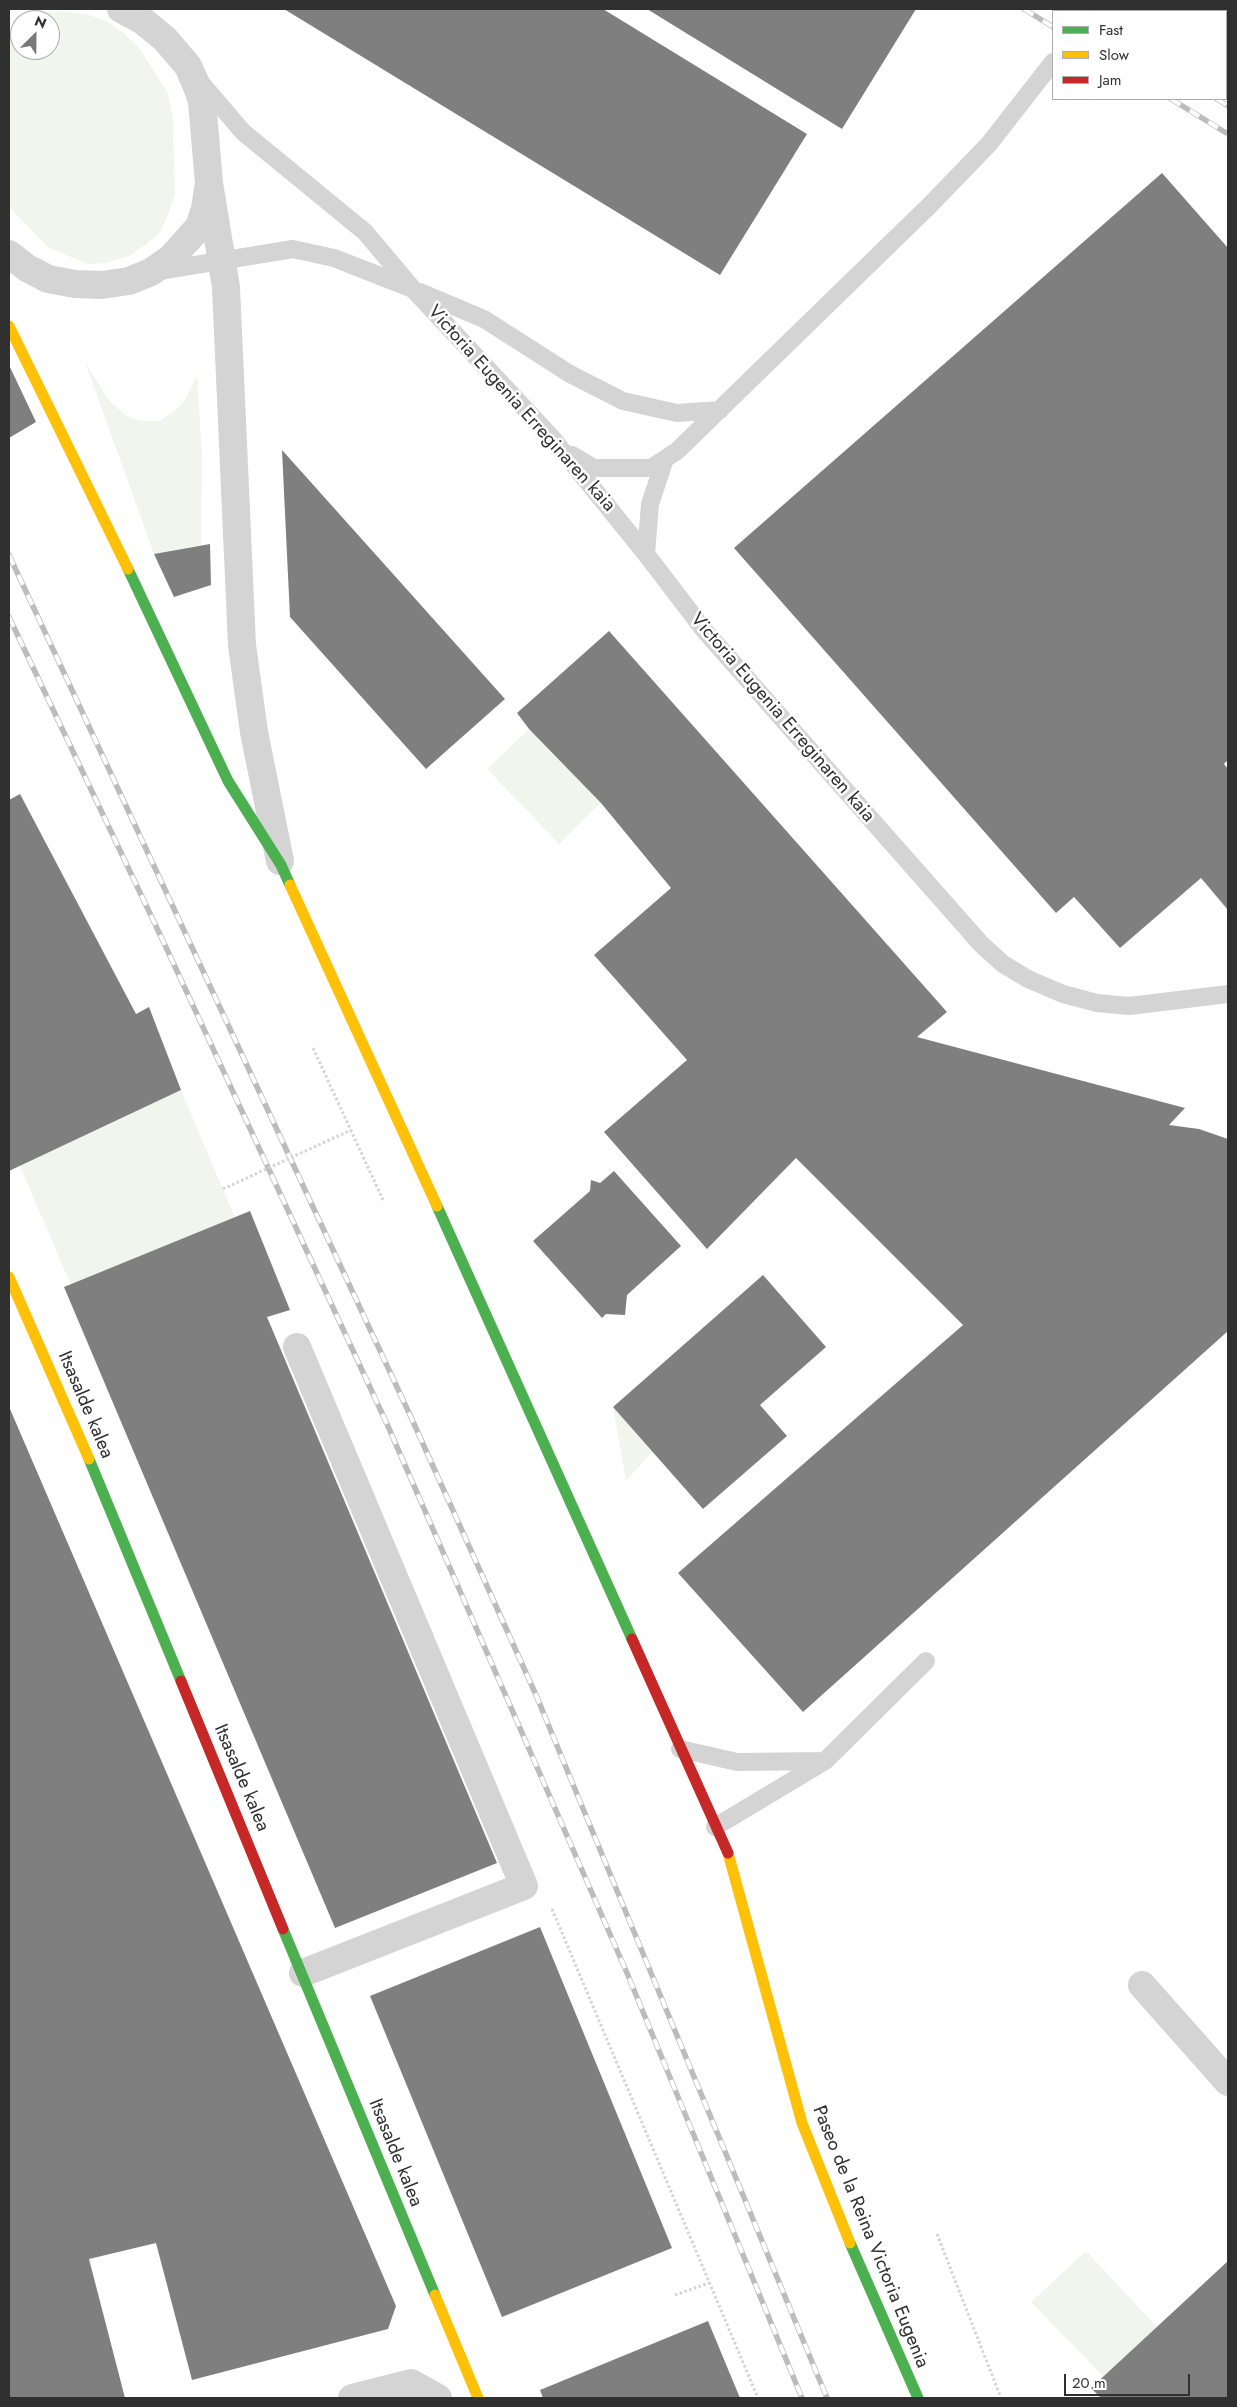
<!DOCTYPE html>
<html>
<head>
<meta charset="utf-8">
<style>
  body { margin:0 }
  #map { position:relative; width:1237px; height:2407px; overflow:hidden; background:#fff; font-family:Jost,sans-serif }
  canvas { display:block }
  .frame { position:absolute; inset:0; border:10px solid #303030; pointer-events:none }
  .legend { position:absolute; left:1052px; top:10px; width:175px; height:90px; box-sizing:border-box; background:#fff; border:1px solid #acacac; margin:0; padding:6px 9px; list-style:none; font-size:15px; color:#303030 }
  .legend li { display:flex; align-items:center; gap:10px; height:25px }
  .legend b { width:25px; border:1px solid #acacac }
  .north { position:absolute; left:10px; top:10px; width:50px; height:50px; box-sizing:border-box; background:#fff; border:1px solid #acacac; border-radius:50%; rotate:23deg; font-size:14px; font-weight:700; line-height:20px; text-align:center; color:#303030 }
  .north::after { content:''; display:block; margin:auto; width:18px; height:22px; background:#787878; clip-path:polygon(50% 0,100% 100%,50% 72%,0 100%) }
  .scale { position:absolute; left:1064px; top:2374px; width:126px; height:22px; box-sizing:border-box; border:2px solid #303030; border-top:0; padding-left:6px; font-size:15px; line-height:18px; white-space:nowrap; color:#303030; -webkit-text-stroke:4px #fff; paint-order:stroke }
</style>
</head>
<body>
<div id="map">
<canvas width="1237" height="2407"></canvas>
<div class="frame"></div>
<ul class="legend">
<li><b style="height:6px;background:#4caf50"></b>Fast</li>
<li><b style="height:6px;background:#ffc107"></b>Slow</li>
<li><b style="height:6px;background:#c62828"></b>Jam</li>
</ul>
<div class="north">N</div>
<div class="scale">20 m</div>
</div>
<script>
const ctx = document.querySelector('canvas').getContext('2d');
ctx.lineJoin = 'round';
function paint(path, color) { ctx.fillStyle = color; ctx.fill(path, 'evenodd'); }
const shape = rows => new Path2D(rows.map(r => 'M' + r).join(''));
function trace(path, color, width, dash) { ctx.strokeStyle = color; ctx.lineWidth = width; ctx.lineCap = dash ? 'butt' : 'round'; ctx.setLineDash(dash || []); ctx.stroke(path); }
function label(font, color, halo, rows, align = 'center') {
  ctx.font = font + ' Jost,sans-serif'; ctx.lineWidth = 5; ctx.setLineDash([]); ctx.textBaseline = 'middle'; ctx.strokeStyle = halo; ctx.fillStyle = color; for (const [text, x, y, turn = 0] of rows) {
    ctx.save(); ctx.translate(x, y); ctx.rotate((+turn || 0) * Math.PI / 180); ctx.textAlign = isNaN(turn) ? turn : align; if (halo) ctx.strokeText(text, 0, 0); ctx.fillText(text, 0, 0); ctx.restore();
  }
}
const green = shape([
  [62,11,86,14,108,22,125,34,139,48,168,93,173,118,175,194,168,215,160,232,145,245,129,256,105,263,88,264,49,248,9,207,9,28,20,22,20,50,50,50,50,20,25,20,38,14],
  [85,362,110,402,127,416,141,421,160,421,175,410,184,402,197,375,202,456,201,545,154,554],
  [529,729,601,803,559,844,487,769],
  [181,1090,235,1218,71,1285,20,1166],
  [613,1407,652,1452,626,1481],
  [1086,2251,1157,2327,1104,2377,1031,2302]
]);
const building = shape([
  [284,9,603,9,807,134,720,275],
  [647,9,916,9,842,129],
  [1162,173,1228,248,1228,760,1224,764,1228,769,1228,910,1201,878,1120,948,1074,897,1056,913,734,548],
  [9,365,36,422,9,438],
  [282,450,505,699,426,769,290,617],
  [210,544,211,585,174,597,154,554],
  [609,631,947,1012,917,1037,1185,1108,1169,1125,1199,1129,1228,1139,1228,1331,803,1712,678,1573,963,1325,796,1158,707,1249,604,1132,687,1060,594,955,671,888,601,803,529,729,517,713],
  [20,794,136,1014,149,1007,181,1090,9,1171,9,800],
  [614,1171,681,1246,627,1295,625,1315,606,1314,602,1318,533,1241,590,1191,591,1180,600,1183],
  [250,1211,290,1310,267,1317,497,1863,335,1928,64,1287],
  [763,1275,826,1347,760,1405,787,1436,703,1509,613,1407],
  [10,1409,396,2306,388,2329,192,2380,156,2243,89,2259,125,2398,9,2398],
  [540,1927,672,2248,502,2317,370,1996],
  [1228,2261,1228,2398,1101,2398,1091,2388],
  [708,2321,740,2398,543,2398,540,2390]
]);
const path = shape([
  [313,1048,383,1200],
  [552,1909,758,2398],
  [937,2234,1001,2398],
  [675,2295,709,2283]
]);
const lane = shape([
  [1085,11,1086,9],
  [159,271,293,249,334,258,413,289,365,232,243,132,202,84],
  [413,289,553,439,646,554,704,630,981,944,1003,964,1028,979,1063,994,1097,1003,1129,1006,1228,994],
  [420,292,484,319,570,374,623,401,677,413,720,410],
  [572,455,594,468,651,468,677,451,929,206,989,144,1053,62],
  [646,554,650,504,664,462],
  [680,1749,737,1762,822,1761],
  [715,1827,825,1761,926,1661]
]);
const street = shape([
  [209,183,226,287,242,645,254,732,280,861],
  [9,254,27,268,48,279,75,284,102,285,129,281,151,272,171,258,199,227,205,209,209,183,202,101,196,84,188,66,165,39,143,21,121,9],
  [297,1347,524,1886,303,1973],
  [1142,1985,1228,2082],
  [352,2398,411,2383,438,2398]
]);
const fast = shape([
  [128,569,228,781,281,865,290,885],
  [437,1206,632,1639],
  [89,1459,181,1681],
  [283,1929,435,2295],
  [850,2243,918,2398]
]);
const slow = shape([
  [9,326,128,569],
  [290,885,437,1206],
  [9,1277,89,1459],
  [728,1853,802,2123,850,2243],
  [435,2295,478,2398]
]);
const jam = shape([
  [632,1639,728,1853],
  [181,1681,283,1929]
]);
const rail = shape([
  [1024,9,1053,27],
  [1070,9,1074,11],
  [1171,99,1228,134],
  [1217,99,1228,106],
  [9,555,410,1415,536,1695,827,2398],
  [9,617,164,943,387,1424,627,1973,802,2398]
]);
const pathBridge = shape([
  [223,1189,351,1130]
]);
const streetNames = [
  ["Victoria Eugenia Erreginaren kaia",521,409,48],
  ["Victoria Eugenia Erreginaren kaia",782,718,49],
  ["Itsasalde kalea",85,1405,67],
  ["Itsasalde kalea",241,1778,67],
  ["Itsasalde kalea",395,2153,68],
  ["Paseo de la Reina Victoria Eugenia",870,2237,68]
];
paint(green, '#f2f5ed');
paint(building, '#7f7f7f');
trace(path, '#d4d4d4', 3, [2.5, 2.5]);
trace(lane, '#d4d4d4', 18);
trace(street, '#d4d4d4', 28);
trace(fast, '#4caf50', 11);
trace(slow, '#ffc107', 11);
trace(jam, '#c62828', 11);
trace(rail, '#bcbcbc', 5.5);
trace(rail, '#fff', 4, [11]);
trace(pathBridge, '#d4d4d4', 3, [2.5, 2.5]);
label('19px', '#303030', '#fff', streetNames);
</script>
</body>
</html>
